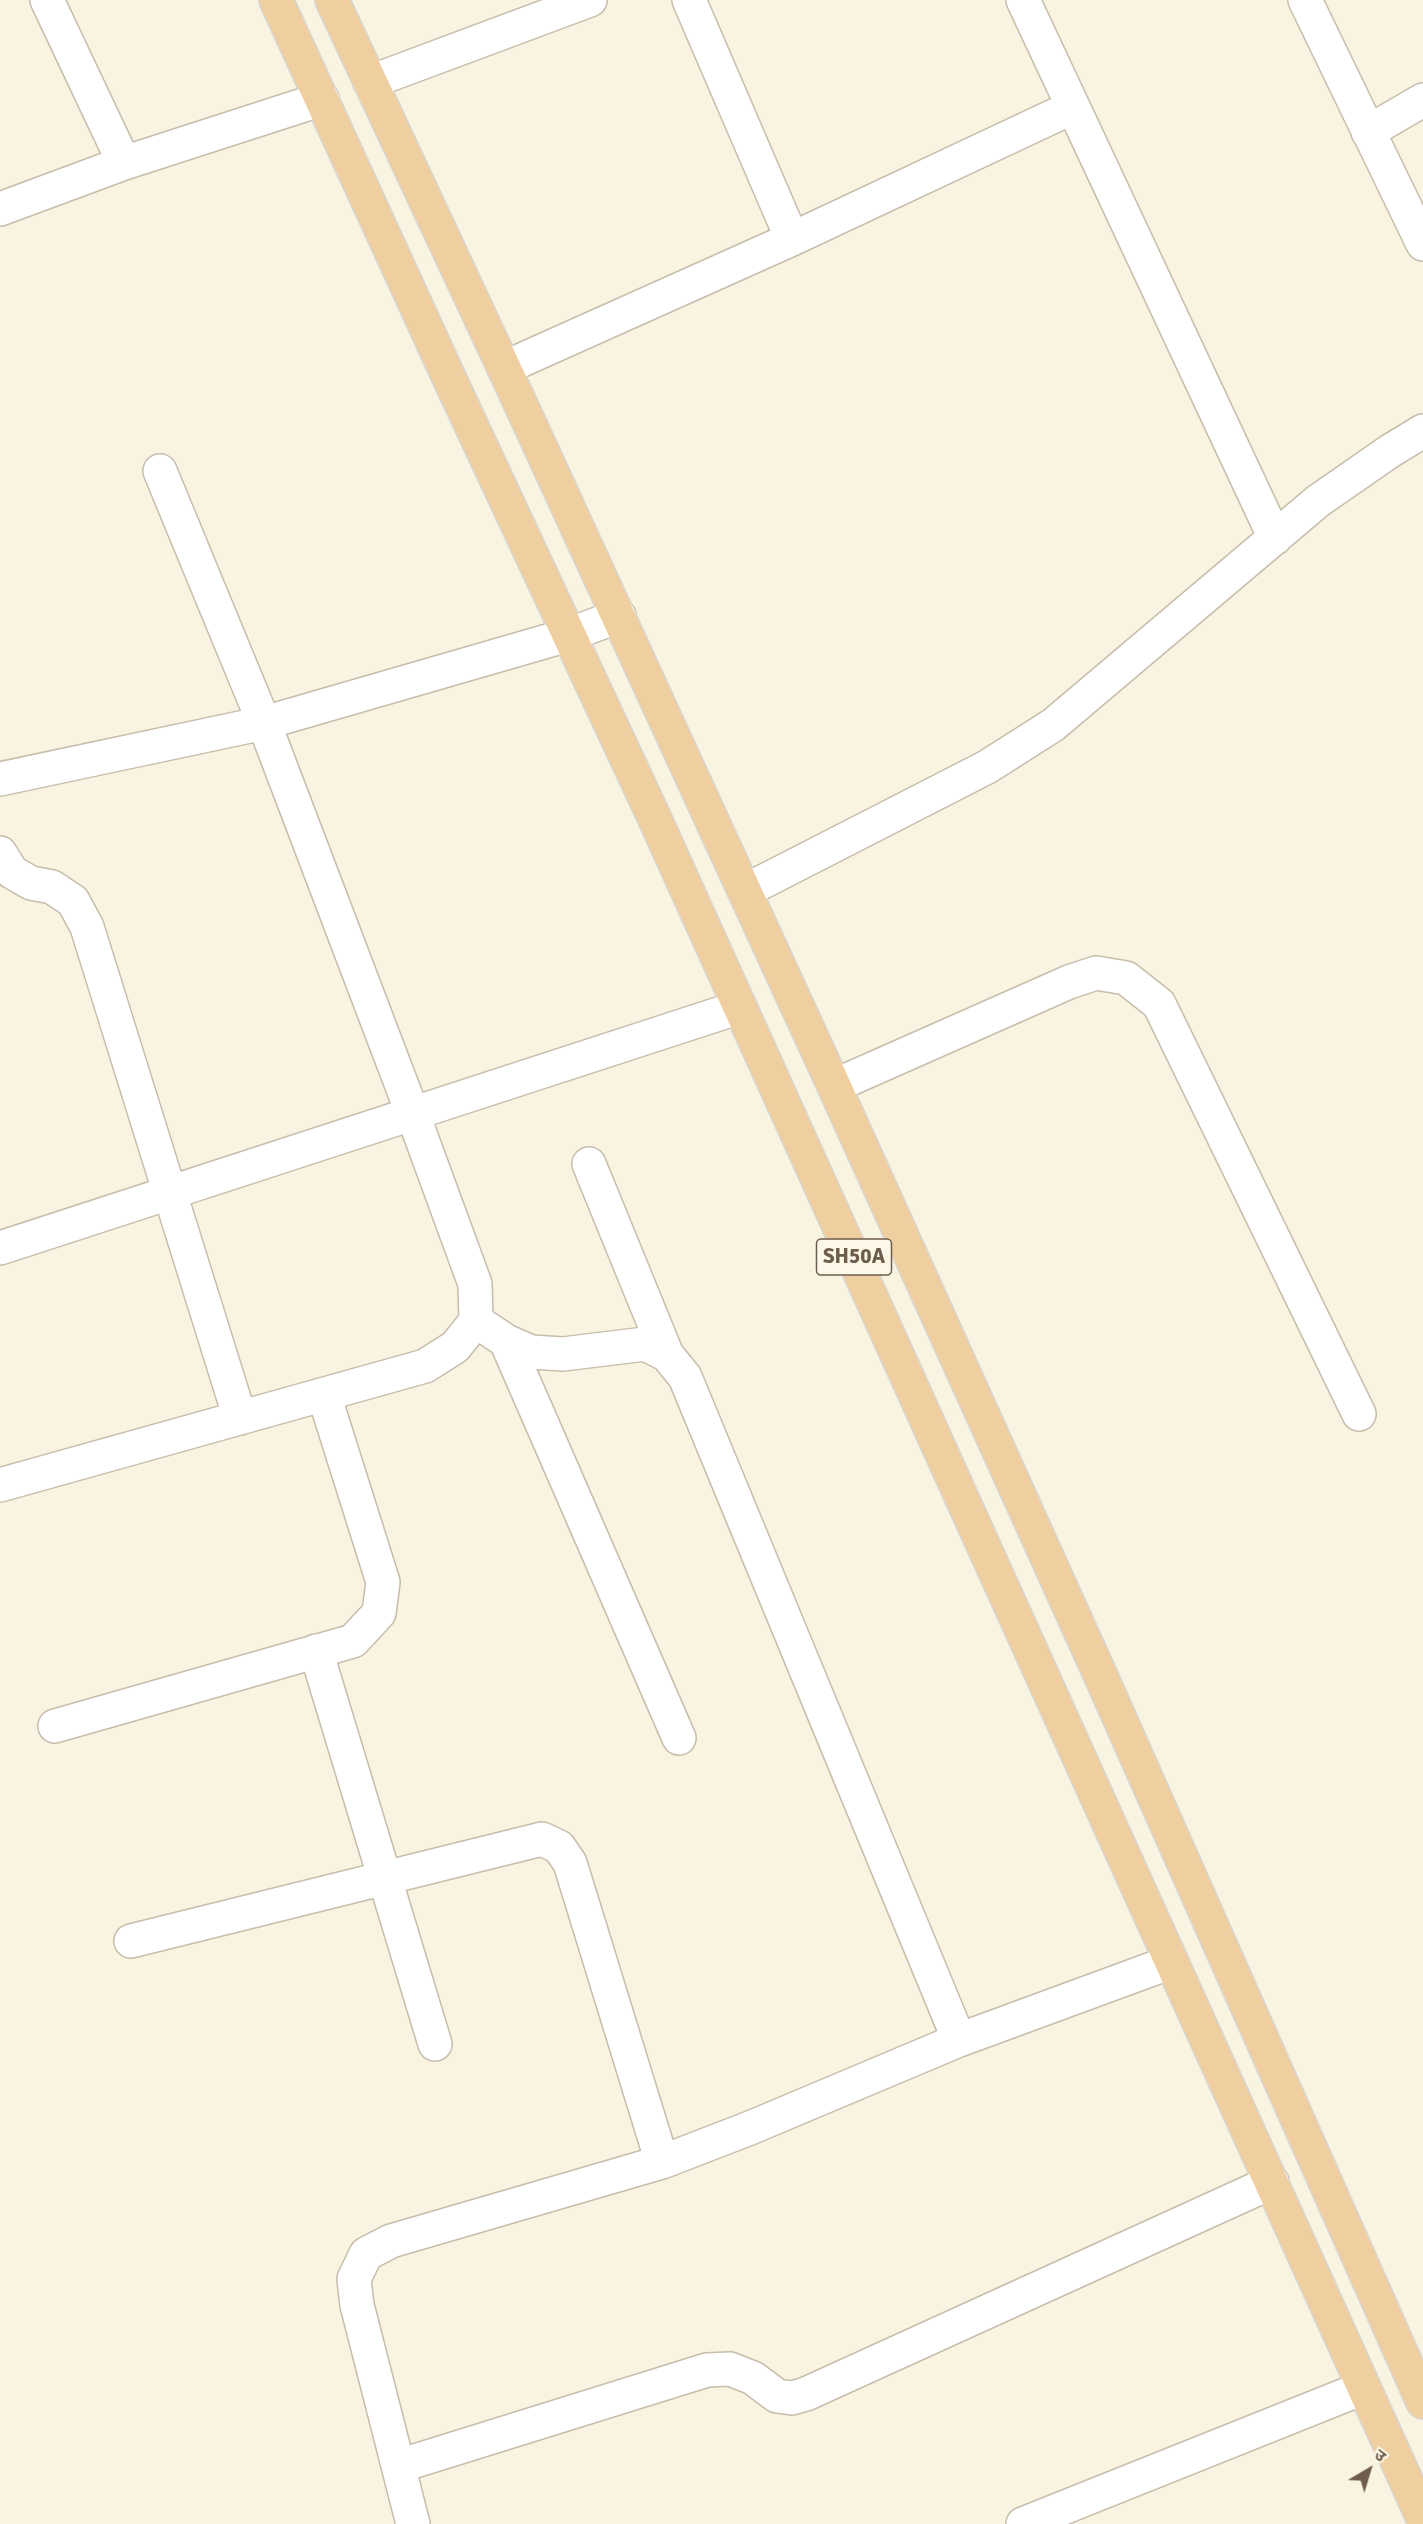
<!DOCTYPE html>
<html>
<head>
<meta charset="utf-8">
<style>
  body { margin:0 }
  #map { position:relative; width:1423px; height:2524px; overflow:hidden; background:#f9f3e2; font-family:Signika,"Noto Sans Devanagari",sans-serif }
  canvas { display:block }
  .north { position:absolute; left:1339px; top:2440px; width:60px; height:60px; -webkit-text-stroke:4px #fdf7e8; paint-order:stroke; rotate:38deg; font-size:16px; font-weight:700; line-height:24px; text-align:center; color:#6e5c4c }
  .north::after { content:''; display:block; margin:auto; width:21px; height:27px; background:#6e5c4c; clip-path:polygon(50% 0,100% 100%,50% 72%,0 100%) }
</style>
</head>
<body>
<div id="map">
<canvas width="1423" height="2524"></canvas>
<div class="north">उ</div>
</div>
<script>
const ctx = document.querySelector('canvas').getContext('2d');
ctx.lineJoin = 'round';
const shape = rows => new Path2D(rows.map(r => 'M' + r).join(''));
function trace(path, color, width, dash) { ctx.strokeStyle = color; ctx.lineWidth = width; ctx.lineCap = dash ? 'butt' : 'round'; ctx.setLineDash(dash || []); ctx.stroke(path); }
function label(font, color, halo, rows, align = 'center') {
  ctx.font = font + ' Signika,sans-serif'; ctx.lineWidth = 4.5; ctx.setLineDash([]); ctx.textBaseline = 'middle'; ctx.strokeStyle = halo; ctx.fillStyle = color; for (const [text, x, y, turn = 0] of rows) {
    ctx.save(); ctx.translate(x, y); ctx.rotate((+turn || 0) * Math.PI / 180); ctx.textAlign = isNaN(turn) ? turn : align; if (halo) ctx.strokeText(text, 0, 0); ctx.fillText(text, 0, 0); ctx.restore();
  }
}
const minor = shape([
  [47,0,124,163],
  [689,0,792,239],
  [1023,0,1275,538],
  [1305,0,1423,244],
  [370,82,590,0],
  [1368,132,1423,100],
  [0,209,124,163,322,99],
  [504,368,792,239,1073,107],
  [0,779,264,723,568,635,619,616],
  [0,853,12,872,31,883,52,887,73,901,87,927,240,1418],
  [745,891,987,767,1053,725,1318,501,1390,451,1423,431],
  [834,1086,1069,982,1096,973,1126,978,1159,1004,1359,1414],
  [589,1164,667,1355],
  [0,1248,740,1007],
  [476,1321,506,1341,531,1352,563,1354,645,1344,667,1355,685,1377,959,2040],
  [506,1341,679,1738],
  [0,1485,425,1366,455,1347,476,1321,475,1284,412,1112,264,723,160,471],
  [316,1651,435,2044],
  [55,1726,353,1641,379,1613,383,1582,324,1395],
  [131,1941,542,1839,559,1847,570,1863,662,2162],
  [399,2466,707,2370,730,2369,753,2378,777,2396,792,2398,806,2394,1272,2182],
  [413,2524,357,2305,354,2279,366,2254,391,2241,662,2162,750,2128,959,2040,1171,1962],
  [1023,2524,1363,2388]
]);
const trunk = shape([
  [276,0,451,382,654,817,1423,2518],
  [332,0,504,368,834,1086,1099,1672,1423,2402]
]);
const shields = [
  [854,1257,75]
];
const shieldNames = [
  ["SH50A",854,1257]
];
trace(minor, '#c8bcab', 36);
trace(trunk, '#d9d5d0', 36);
trace(minor, '#fff', 33);
trace(trunk, '#efcea0', 33);
for (const [x, y, w] of shields) { const box = new Path2D(); box.roundRect(x - w / 2, y - 18, w, 36, 4.5); ctx.fillStyle = '#fdf7e8'; ctx.fill(box); trace(box, '#6e5c4c', 1.5); }
label('bold 21px', '#6e5c4c', null, shieldNames);
</script>
</body>
</html>
